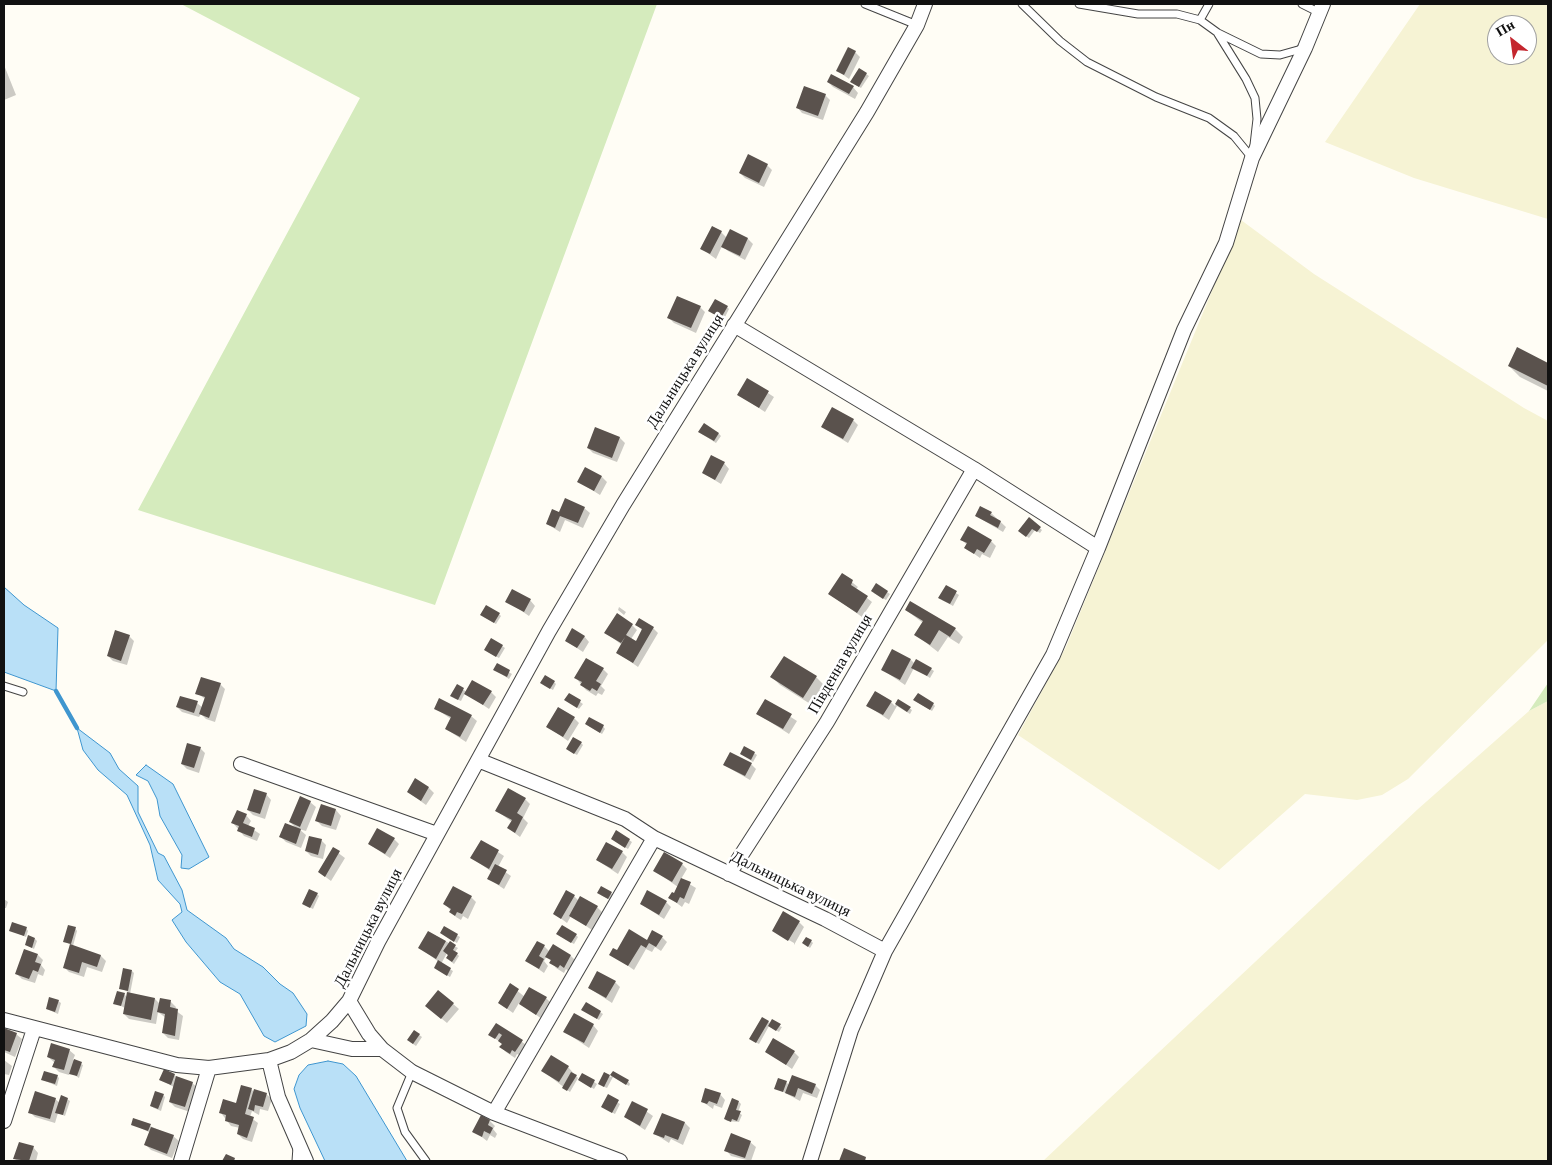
<!DOCTYPE html>
<html>
<head>
<meta charset="utf-8">
<style>
  body { margin:0 }
  #map { position:relative; width:1552px; height:1165px; overflow:hidden; background:#fffdf5; font-family:"Crimson Pro",serif }
  canvas { display:block }
  .frame { position:absolute; inset:0; border:5px solid #111; pointer-events:none }
  .north { position:absolute; left:1487px; top:15px; width:50px; height:50px; box-sizing:border-box; background:#fff; border:1px solid #a0a0a0; border-radius:50%; rotate:330deg; font-size:14px; font-weight:700; line-height:20px; text-align:center; color:#111 }
  .north::after { content:''; display:block; margin:auto; width:18px; height:22px; background:#c4262e; clip-path:polygon(50% 0,100% 100%,50% 72%,0 100%) }
</style>
</head>
<body>
<div id="map">
<canvas width="1552" height="1165"></canvas>
<div class="frame"></div>
<div class="north">Пн</div>
</div>
<script>
const ctx = document.querySelector('canvas').getContext('2d');
ctx.lineJoin = 'round';
function paint(path, color) { ctx.fillStyle = color; ctx.fill(path, 'evenodd'); }
const shape = rows => new Path2D(rows.map(r => 'M' + r).join(''));
function trace(path, color, width, dash) { ctx.strokeStyle = color; ctx.lineWidth = width; ctx.lineCap = dash ? 'butt' : 'round'; ctx.setLineDash(dash || []); ctx.stroke(path); }
function label(font, color, halo, rows, align = 'center') {
  ctx.font = font + ' "Crimson Pro",serif'; ctx.lineWidth = 5; ctx.setLineDash([]); ctx.textBaseline = 'middle'; ctx.strokeStyle = halo; ctx.fillStyle = color; for (const [text, x, y, turn = 0] of rows) {
    ctx.save(); ctx.translate(x, y); ctx.rotate((+turn || 0) * Math.PI / 180); ctx.textAlign = isNaN(turn) ? turn : align; if (halo) ctx.strokeText(text, 0, 0); ctx.fillText(text, 0, 0); ctx.restore();
  }
}
const farmland = shape([
  [1420,4,1548,4,1548,219,1414,178,1325,142],
  [1497,25,1527,25,1527,55,1497,55],
  [1241,220,1314,274,1524,408,1548,421,1548,640,1408,779,1382,795,1357,800,1305,794,1219,870,1018,735,1066,647],
  [1548,701,1548,1161,1043,1161,1418,809,1529,711]
]);
const green = shape([
  [181,4,657,4,435,605,138,510,360,98],
  [1548,683,1548,701,1529,711]
]);
const water = shape([
  [4,587,24,605,58,628,56,691,4,672,4,587],
  [77,728,110,753,119,769,138,786,138,812,158,853,164,856,182,890,187,910,226,938,234,949,263,967,280,984,293,993,307,1014,306,1026,275,1042,264,1036,240,994,220,982,186,942,172,920,182,912,180,904,158,880,150,845,127,795,98,770,83,750,77,728],
  [146,765,173,784,209,857,189,869,181,868,182,855,160,816,157,799,148,781,136,775,146,765],
  [328,1061,343,1064,356,1076,407,1161,325,1161,300,1108,294,1089,299,1075,308,1065,328,1061]
]);
const shadow = shape([
  [855,52,860,57,849,79,838,71],
  [4,65,16,95,4,100],
  [859,69,869,76,861,88,854,84],
  [832,76,853,87,858,93,855,99,833,87,828,82],
  [825,95,830,100,823,120,802,113,797,107],
  [767,165,772,170,764,187,745,178,740,173],
  [730,230,748,239,753,244,745,260,728,251,722,246,716,259,702,249,721,232,727,238],
  [700,307,705,312,696,333,674,323,669,318],
  [727,307,729,309,724,319,712,313],
  [1518,349,1548,364,1548,391,1520,377,1509,366],
  [748,380,774,397,765,412,739,395],
  [853,420,858,425,848,443,822,427],
  [596,429,620,438,625,443,617,462,593,453,588,448],
  [702,434,719,434,721,436,716,443],
  [724,463,729,469,721,484,703,473],
  [602,477,607,482,600,495,579,482],
  [584,508,590,513,583,528,565,520,560,532,547,524,559,514],
  [991,513,1006,527,1003,532,976,516],
  [1029,519,1042,530,1040,533,1035,530,1029,538,1022,533],
  [962,540,991,541,996,546,990,558,982,554,980,558,966,548,967,545],
  [843,575,858,587,856,589,872,602,862,617,830,594],
  [876,584,890,594,886,600,874,593],
  [946,587,959,595,953,606,942,600],
  [530,600,535,606,529,616,507,601],
  [619,607,626,612,624,615,618,610],
  [906,610,955,629,963,637,959,644,948,637,938,652,916,635,923,623],
  [499,614,501,616,496,624,484,617],
  [632,625,637,630,631,639,636,642,643,631,637,625,653,628,658,633,638,667,618,653,622,645,606,633],
  [129,636,134,641,127,665,113,661,108,656],
  [584,636,589,642,583,652,566,641],
  [492,639,505,648,499,658,488,652],
  [911,660,915,664,931,669,934,671,930,678,914,668,905,685,883,670],
  [497,665,512,674,509,679,495,670],
  [603,669,608,674,601,686,605,690,602,695,598,693,596,696,586,690,575,677],
  [772,677,816,677,824,685,812,705,780,685],
  [554,682,556,684,553,690,544,685],
  [220,684,225,689,215,722,206,719,201,714,199,717,182,712,177,707,197,703,203,708,205,699,197,693],
  [457,686,467,692,491,692,496,697,489,709,465,693,461,701,454,698],
  [569,694,583,704,579,709,566,700],
  [766,701,797,721,789,734,758,714],
  [898,701,912,710,910,714,897,706,889,720,868,706,891,702,895,706],
  [917,702,933,704,935,706,932,711],
  [435,708,471,716,477,721,466,742,446,729,451,719],
  [574,718,579,723,568,741,548,727],
  [589,726,603,726,605,729,602,734],
  [581,743,583,745,577,755,570,751],
  [745,747,757,755,753,762,741,754],
  [200,748,205,753,199,773,187,769,182,764],
  [751,764,756,769,750,780,724,765],
  [429,788,434,793,426,805,408,792],
  [266,794,271,800,265,819,253,815,248,810],
  [525,799,530,804,523,818,528,823,520,837,508,828,512,822,497,811],
  [310,802,316,807,306,831,299,829,306,835,301,848,286,842,281,837,297,829,290,822],
  [321,806,336,810,341,816,336,830,322,826,317,821],
  [246,815,251,821,248,826,260,834,257,841,244,836,233,823],
  [617,832,632,842,628,849,615,841],
  [394,839,399,844,390,858,369,844],
  [321,840,326,845,323,859,311,856,306,851],
  [481,841,504,856,498,867,511,876,504,889,489,879,492,872,472,858],
  [333,849,345,858,331,881,319,872],
  [622,852,627,857,618,874,597,860],
  [682,864,687,869,681,879,696,888,689,904,685,902,682,907,670,898,675,895,678,887,655,871],
  [611,893,613,896,610,900,601,895],
  [317,894,319,896,313,909,303,904],
  [574,896,579,901,597,907,602,912,592,930,571,916,567,923,555,914],
  [471,897,476,902,468,919,463,916,461,920,456,917,445,904],
  [4,899,8,902,6,908,4,908],
  [666,902,671,907,664,919,641,904],
  [799,922,804,927,794,945,794,943,773,931],
  [26,928,28,931,26,937,10,930],
  [75,928,77,931,73,946,101,956,106,961,102,972,87,967,84,977,69,972,64,967,71,945,64,941],
  [445,928,460,937,457,943,442,933],
  [429,932,458,948,455,952,459,956,454,964,449,960,447,953,441,964,453,971,450,977,438,970,439,962,420,948],
  [576,935,578,937,574,944,560,936],
  [662,937,667,942,661,951,655,947,652,952,646,949,634,970,611,954],
  [35,939,37,941,34,949,27,945],
  [811,941,813,943,810,948,806,945],
  [544,946,550,952,571,956,576,961,569,972,566,969,564,973,556,968,547,956,544,961,548,966,544,973,527,961],
  [38,955,43,960,41,965,45,970,43,976,38,974,35,983,22,979,17,974],
  [132,971,134,973,130,994,155,999,160,1004,171,1002,176,1007,175,1010,183,1016,179,1040,168,1038,163,1033,166,1018,158,1012,156,1024,129,1019,124,1014,125,1008,115,1003,124,994,127,997,128,992,121,988],
  [615,982,620,987,612,1003,589,988],
  [510,985,525,997,546,998,551,1003,542,1019,519,1003,513,1013,499,1003],
  [438,991,459,1009,447,1023,430,1009],
  [58,1001,61,1003,58,1014,47,1009],
  [583,1010,600,1012,603,1014,599,1020],
  [768,1022,782,1027,779,1032,769,1026,759,1044,753,1041],
  [496,1025,528,1046,521,1056,517,1054,515,1058,506,1052,501,1047,503,1044,490,1035],
  [593,1025,598,1031,589,1048,565,1032],
  [4,1029,16,1034,22,1039,15,1057,4,1052],
  [414,1031,422,1037,416,1046,410,1042],
  [69,1050,75,1055,73,1060,83,1065,79,1078,70,1072,69,1075,59,1072,54,1067,55,1063,48,1057],
  [767,1052,794,1052,799,1057,792,1069],
  [4,1060,12,1066,9,1075,4,1074],
  [568,1067,578,1078,570,1092,543,1071],
  [164,1071,192,1083,198,1088,190,1112,175,1107,170,1102,174,1087,160,1080],
  [613,1073,628,1081,630,1084,629,1086,613,1077,607,1088,602,1086,605,1074,611,1077],
  [583,1074,597,1084,594,1089,582,1082],
  [57,1076,59,1078,57,1086,43,1080],
  [786,1082,789,1085,815,1085,820,1090,817,1098,803,1093,800,1101,776,1088],
  [251,1089,254,1092,266,1094,272,1099,268,1111,260,1109,259,1115,252,1111,250,1117,258,1123,252,1142,243,1139,238,1134,240,1128,231,1126,221,1113,241,1105],
  [720,1094,725,1100,722,1108,714,1105,713,1109,703,1102],
  [163,1095,165,1097,161,1111,154,1108,151,1106],
  [608,1096,620,1104,615,1114,602,1107],
  [55,1099,60,1103,67,1099,70,1101,65,1116,58,1113,55,1123,35,1117,30,1112],
  [633,1102,653,1116,645,1130,625,1117],
  [739,1102,741,1104,738,1112,742,1115,739,1122,727,1121,725,1119],
  [663,1114,685,1123,690,1128,683,1145,671,1139,669,1143,655,1134],
  [490,1121,495,1126,493,1129,497,1134,495,1138,490,1135,487,1141,474,1131],
  [132,1124,150,1126,173,1136,179,1141,172,1158,151,1150,146,1145,151,1133],
  [750,1142,756,1147,751,1161,731,1156,726,1150],
  [33,1147,38,1153,36,1161,17,1161,15,1159]
]);
const stream = shape([
  [56,691,77,728]
]);
const building = shape([
  [848,47,856,51,844,75,836,71],
  [859,68,867,73,859,87,850,82],
  [831,74,854,86,849,94,827,82],
  [804,86,826,94,818,116,796,108],
  [748,154,768,164,759,183,739,173],
  [712,226,722,231,710,254,700,249],
  [730,229,748,238,740,256,721,247],
  [677,296,701,306,691,328,667,318],
  [715,299,728,306,721,318,708,311],
  [1517,347,1548,363,1548,386,1508,366],
  [747,378,769,391,759,408,737,395],
  [832,407,854,419,843,439,821,427],
  [704,423,719,433,714,441,698,432],
  [595,427,620,437,612,458,587,448],
  [711,455,725,462,715,480,702,473],
  [585,467,602,476,594,491,577,482],
  [565,498,585,507,578,523,560,516,555,528,546,524,552,509,559,512],
  [980,506,992,512,990,515,1001,521,998,528,975,516],
  [1029,517,1041,527,1037,532,1032,529,1026,537,1018,531],
  [968,526,992,540,984,553,977,549,974,554,964,548,967,543,960,540],
  [842,573,853,580,851,585,868,596,857,613,828,594],
  [876,583,888,591,883,599,871,591],
  [946,585,957,591,950,604,938,598],
  [512,589,531,599,524,612,505,602],
  [910,601,956,628,950,637,939,630,930,645,914,635,923,621,905,610],
  [486,605,500,613,494,623,480,615],
  [617,613,633,624,626,635,636,641,642,629,635,625,639,618,654,627,633,663,616,653,625,637,621,643,604,633],
  [572,628,585,636,577,648,565,641],
  [115,630,130,635,121,661,107,656],
  [491,638,503,645,496,657,484,650],
  [892,649,911,659,900,680,881,670],
  [784,656,817,676,803,698,770,677],
  [586,658,604,668,596,681,601,684,597,691,592,688,590,691,580,685,582,682,574,678],
  [916,659,932,668,927,676,911,668],
  [497,663,510,670,507,677,493,670],
  [545,675,555,681,550,689,540,683],
  [201,677,221,683,209,718,199,714,205,697,195,694],
  [472,680,492,691,483,705,464,694],
  [457,684,464,688,458,700,450,696],
  [875,691,892,701,883,715,866,706],
  [569,693,581,700,577,708,564,700],
  [918,693,934,703,930,710,913,700],
  [180,696,198,701,194,713,176,707],
  [439,698,472,715,460,737,445,729,451,717,434,709],
  [765,699,792,714,783,729,756,714],
  [898,699,911,707,907,712,895,704],
  [558,707,575,717,563,737,546,727],
  [589,717,604,725,600,733,585,724],
  [573,737,582,742,574,754,566,749],
  [187,743,201,747,194,768,181,764],
  [744,746,755,752,751,760,740,754],
  [730,752,752,763,745,776,723,765],
  [415,778,429,787,421,801,407,792],
  [508,788,526,798,517,813,523,817,515,833,507,828,512,820,495,811],
  [254,789,267,793,260,814,247,810],
  [300,796,311,801,300,827,289,822],
  [321,804,336,809,331,826,315,821],
  [237,810,247,814,243,823,255,828,252,837,237,831,239,826,231,823],
  [285,823,301,829,296,844,279,837],
  [377,828,395,838,385,854,368,844],
  [616,830,630,839,625,848,611,839],
  [309,836,322,839,318,855,305,851],
  [481,840,499,850,489,869,470,858],
  [606,842,623,851,612,869,596,860],
  [333,847,340,851,325,877,318,872],
  [664,852,683,863,672,882,653,871],
  [495,864,507,870,499,885,487,879],
  [681,878,691,882,684,899,680,897,677,903,668,898,672,892,674,893],
  [453,886,472,896,462,914,457,912,455,916,449,912,451,909,443,904],
  [601,886,612,892,608,899,597,893],
  [309,889,318,893,310,908,302,904],
  [566,890,575,895,561,919,553,914],
  [647,890,667,901,659,915,640,904],
  [580,896,598,906,586,926,569,916],
  [783,911,800,921,788,941,772,931],
  [12,922,27,927,24,936,9,931],
  [68,925,76,927,71,944,63,942],
  [562,925,577,934,571,943,556,934],
  [444,926,458,934,454,942,440,933],
  [629,929,647,940,652,930,663,936,656,947,649,943,646,948,641,945,628,966,609,955,613,948,617,950],
  [428,931,446,941,436,959,418,948],
  [28,935,35,938,32,948,25,945],
  [806,937,812,940,808,947,802,943],
  [450,941,456,945,453,950,458,953,452,962,446,958,448,955,443,951],
  [537,941,545,945,539,956,544,959,539,969,525,961],
  [70,944,101,955,97,967,82,962,79,973,63,968],
  [553,944,571,955,564,968,560,965,558,968,549,963,551,960,545,957],
  [24,949,38,954,35,962,41,964,38,972,33,970,29,979,15,974],
  [438,960,451,968,447,976,434,968],
  [123,968,132,970,128,991,119,989],
  [597,971,616,981,606,998,588,988],
  [510,983,519,989,507,1009,498,1003],
  [529,987,547,997,536,1015,519,1004],
  [438,990,454,1003,441,1019,425,1006],
  [117,991,125,993,121,1006,113,1004],
  [127,992,155,998,151,1020,123,1014],
  [49,997,59,1000,55,1012,46,1009],
  [160,998,171,1000,170,1007,178,1009,175,1036,162,1033,165,1014,157,1012],
  [586,1002,601,1011,597,1019,581,1010],
  [574,1013,594,1024,584,1043,563,1032],
  [762,1017,769,1021,756,1043,749,1039],
  [772,1019,781,1024,776,1031,768,1026],
  [496,1023,523,1040,515,1052,512,1050,510,1054,499,1047,502,1044,498,1041,502,1035,499,1033,495,1039,488,1035],
  [4,1028,17,1033,10,1052,4,1050],
  [414,1030,420,1034,413,1044,407,1040],
  [773,1038,795,1051,786,1065,765,1052],
  [51,1043,70,1049,64,1070,52,1067,55,1060,47,1057],
  [551,1055,569,1066,559,1082,541,1071],
  [74,1059,82,1062,77,1076,69,1074],
  [164,1069,175,1074,171,1085,159,1080],
  [44,1071,58,1075,55,1084,41,1080],
  [613,1071,629,1080,626,1085,610,1075,604,1087,598,1084,604,1072,610,1075],
  [571,1072,577,1075,567,1091,562,1088],
  [582,1073,595,1080,591,1088,578,1080],
  [792,1075,816,1084,812,1094,798,1088,795,1097,785,1093],
  [176,1076,193,1082,185,1107,169,1102],
  [778,1078,787,1081,783,1092,774,1089],
  [241,1085,252,1088,245,1114,254,1117,247,1138,237,1134,239,1125,225,1121,226,1115,219,1113,223,1099,236,1103],
  [705,1088,721,1093,717,1104,709,1101,707,1104,701,1102],
  [254,1089,267,1093,263,1107,255,1105,254,1111,248,1109],
  [35,1091,56,1098,50,1119,28,1113],
  [155,1091,164,1094,158,1109,150,1106],
  [608,1094,619,1100,612,1113,601,1107],
  [61,1095,68,1098,63,1115,55,1113],
  [732,1098,739,1101,736,1110,741,1111,737,1121,732,1119,731,1122,724,1119],
  [632,1101,648,1109,640,1126,624,1117],
  [662,1113,685,1122,678,1140,665,1135,664,1138,653,1134],
  [481,1115,490,1120,488,1125,493,1128,490,1134,484,1131,482,1137,472,1132],
  [133,1118,151,1124,148,1131,131,1125],
  [151,1127,174,1135,167,1154,144,1145],
  [731,1133,751,1141,745,1158,724,1151],
  [19,1142,34,1146,29,1161,13,1159],
  [844,1148,866,1157,865,1161,839,1161],
  [226,1154,235,1158,234,1161,222,1161]
]);
const service = shape([
  [865,4,917,25],
  [1022,4,1060,41,1087,62,1156,97,1209,118,1234,136,1252,158],
  [1079,4,1138,14,1177,14,1200,20,1218,33,1261,54,1280,55,1305,48],
  [1302,4,1320,13],
  [1200,20,1209,4],
  [1218,34,1246,79,1255,98,1257,119,1254,145],
  [4,686,23,692],
  [412,1072,397,1108,405,1132,426,1161],
  [296,1161,297,1147]
]);
const minor = shape([
  [734,325,974,469,1098,548],
  [478,760,625,819,654,838,825,919,885,951],
  [241,764,437,834],
  [729,874,827,722,974,469],
  [4,1020,177,1065,209,1068,269,1060,291,1052,311,1040,332,1021,349,1001],
  [311,1040,352,1049,382,1049],
  [269,1060,278,1097,306,1161],
  [494,1113,654,838],
  [4,1121,34,1029],
  [181,1161,209,1068],
  [620,1161,494,1113,412,1072,382,1049,369,1034,349,1001,378,942,549,631,623,505,867,112,917,25,925,4],
  [810,1161,851,1030,885,951,1053,655,1098,548,1184,330,1226,243,1252,158,1305,48,1323,4]
]);
const streetNames = [
  ["Дальницька вулиця",685,371,-58],
  ["Південна вулиця",840,664,-60],
  ["Дальницька вулиця",791,884,26],
  ["Дальницька вулиця",368,928,-63]
];
paint(farmland, '#f6f3d4');
paint(green, '#d5ebbd');
paint(water, '#b9e0f7');
trace(water, '#3f96cf', 1);
paint(shadow, '#0003');
trace(stream, '#3f96cf', 4.5);
paint(building, '#5a524d');
trace(service, '#444', 9);
trace(minor, '#444', 16);
trace(service, '#fff', 7);
trace(minor, '#fff', 14);
label('16px', '#111', '#fff', streetNames);
</script>
</body>
</html>
